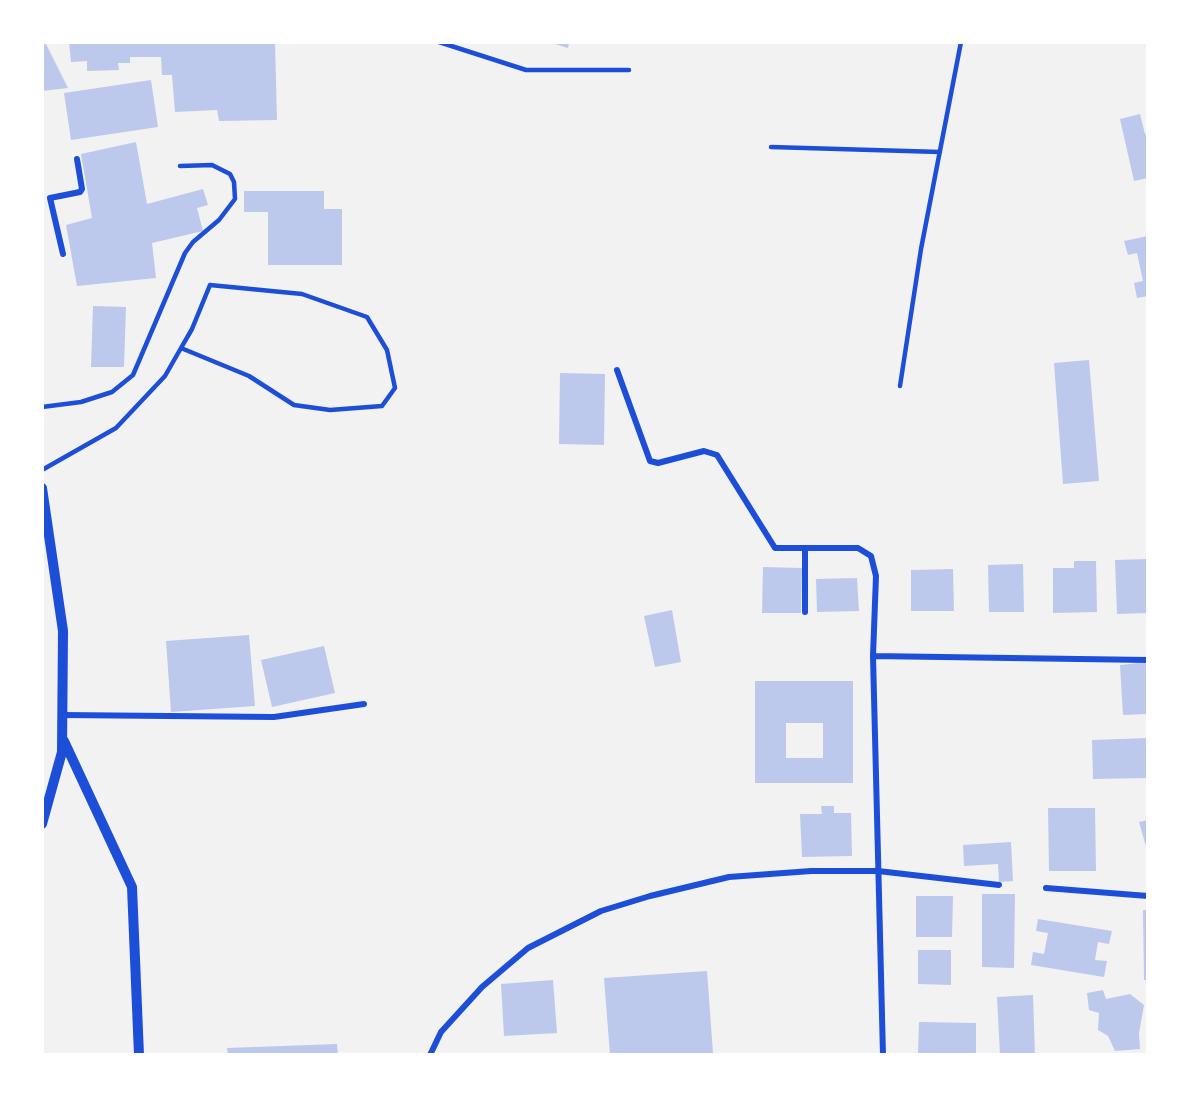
<!DOCTYPE html>
<html>
<head>
<meta charset="utf-8">
<style>
  body { margin:0 }
  #map { position:relative; width:1190px; height:1097px; overflow:hidden; background:#f2f2f2; font-family:"Source Sans 3",sans-serif }
  canvas { display:block }
  .frame { position:absolute; inset:0; border:44px solid #fff; pointer-events:none }
</style>
</head>
<body>
<div id="map">
<canvas width="1190" height="1097"></canvas>
<div class="frame"></div>
</div>
<script>
const ctx = document.querySelector('canvas').getContext('2d');
ctx.lineJoin = 'round';
function paint(path, color) { ctx.fillStyle = color; ctx.fill(path, 'evenodd'); }
const shape = rows => new Path2D(rows.map(r => 'M' + r).join(''));
function trace(path, color, width, dash) { ctx.strokeStyle = color; ctx.lineWidth = width; ctx.lineCap = dash ? 'butt' : 'round'; ctx.setLineDash(dash || []); ctx.stroke(path); }
const building = shape([
  [42,42,45,42,68,88,42,91],
  [69,42,275,42,277,120,219,121,217,110,175,112,172,75,162,75,161,57,130,57,130,63,118,63,119,70,87,71,87,61,71,62],
  [548,42,569,42,568,48],
  [151,80,158,127,71,140,64,93],
  [1140,114,1145,134,1148,133,1148,178,1134,181,1120,119],
  [136,142,147,204,203,189,208,205,197,208,203,231,152,243,156,278,77,286,66,225,92,218,81,154],
  [244,191,324,191,324,209,342,209,342,265,268,265,268,212,244,212],
  [1148,236,1148,296,1137,298,1134,283,1143,281,1137,253,1128,255,1124,241],
  [93,306,126,307,124,367,91,367],
  [1089,360,1099,481,1063,484,1054,363],
  [560,373,605,374,604,445,559,444],
  [1148,559,1148,613,1117,614,1115,560],
  [1074,561,1096,561,1097,612,1053,613,1053,568,1074,568],
  [1023,564,1024,612,989,612,988,565],
  [763,567,802,568,801,613,762,613],
  [953,569,954,611,911,611,911,570],
  [857,578,859,611,817,612,816,579],
  [672,610,681,662,655,667,644,616],
  [249,635,255,706,171,712,166,641],
  [324,646,335,693,272,707,261,660],
  [1148,662,1148,714,1123,715,1120,665],
  [755,681,853,681,853,783,755,783],
  [786,723,823,723,823,758,786,758],
  [1148,738,1148,778,1093,779,1092,740],
  [821,806,834,806,834,813,851,813,852,856,802,857,800,814,822,814],
  [1048,808,1095,808,1096,871,1049,871],
  [1148,820,1148,850,1147,850,1139,822],
  [1011,842,1013,881,999,882,998,864,964,866,963,845],
  [982,894,1015,894,1014,968,982,967],
  [916,896,953,896,952,937,916,937],
  [1143,910,1148,910,1148,980,1144,980],
  [1038,919,1112,931,1109,944,1098,942,1095,960,1107,961,1104,977,1031,965,1033,952,1044,954,1048,933,1036,931],
  [918,950,951,950,951,985,918,984],
  [707,971,713,1053,676,1055,610,1055,604,978],
  [553,980,557,1033,504,1036,501,984],
  [1103,990,1106,999,1130,994,1144,1005,1139,1033,1140,1049,1115,1051,1108,1036,1098,1030,1099,1013,1089,1010,1087,993],
  [1033,995,1035,1055,1000,1055,997,997],
  [919,1022,976,1023,976,1055,918,1055],
  [337,1044,338,1055,228,1055,227,1048]
]);
const service = shape([
  [439,42,526,70,629,70],
  [771,147,940,152],
  [900,386,921,249,961,42],
  [42,407,81,402,112,392,133,375,185,253,193,242,219,220,235,199,234,182,230,174,212,165,180,166],
  [42,470,116,428,165,376,181,348,192,329,210,285,302,294,367,317,387,350,395,388,382,406,330,410,294,405,249,376,181,348]
]);
const minor = shape([
  [63,254,50,198,80,192,82,189,77,159],
  [617,370,650,461,658,463,704,451,717,455,775,548,858,548,871,556,876,576,873,656],
  [805,548,805,612],
  [62,715,274,717,364,704],
  [1046,888,1148,896],
  [430,1055,441,1032,482,987,528,948,601,911,650,896,729,877,811,871,878,871,999,885],
  [883,1055,873,656,1148,660]
]);
const tertiary = shape([
  [42,488,63,631,62,752,42,824],
  [64,741,132,887,139,1055]
]);
paint(building, '#bdc9ec');
trace(service, '#1d4ed8', 4.5);
trace(minor, '#1d4ed8', 6);
trace(tertiary, '#1d4ed8', 10);
</script>
</body>
</html>
